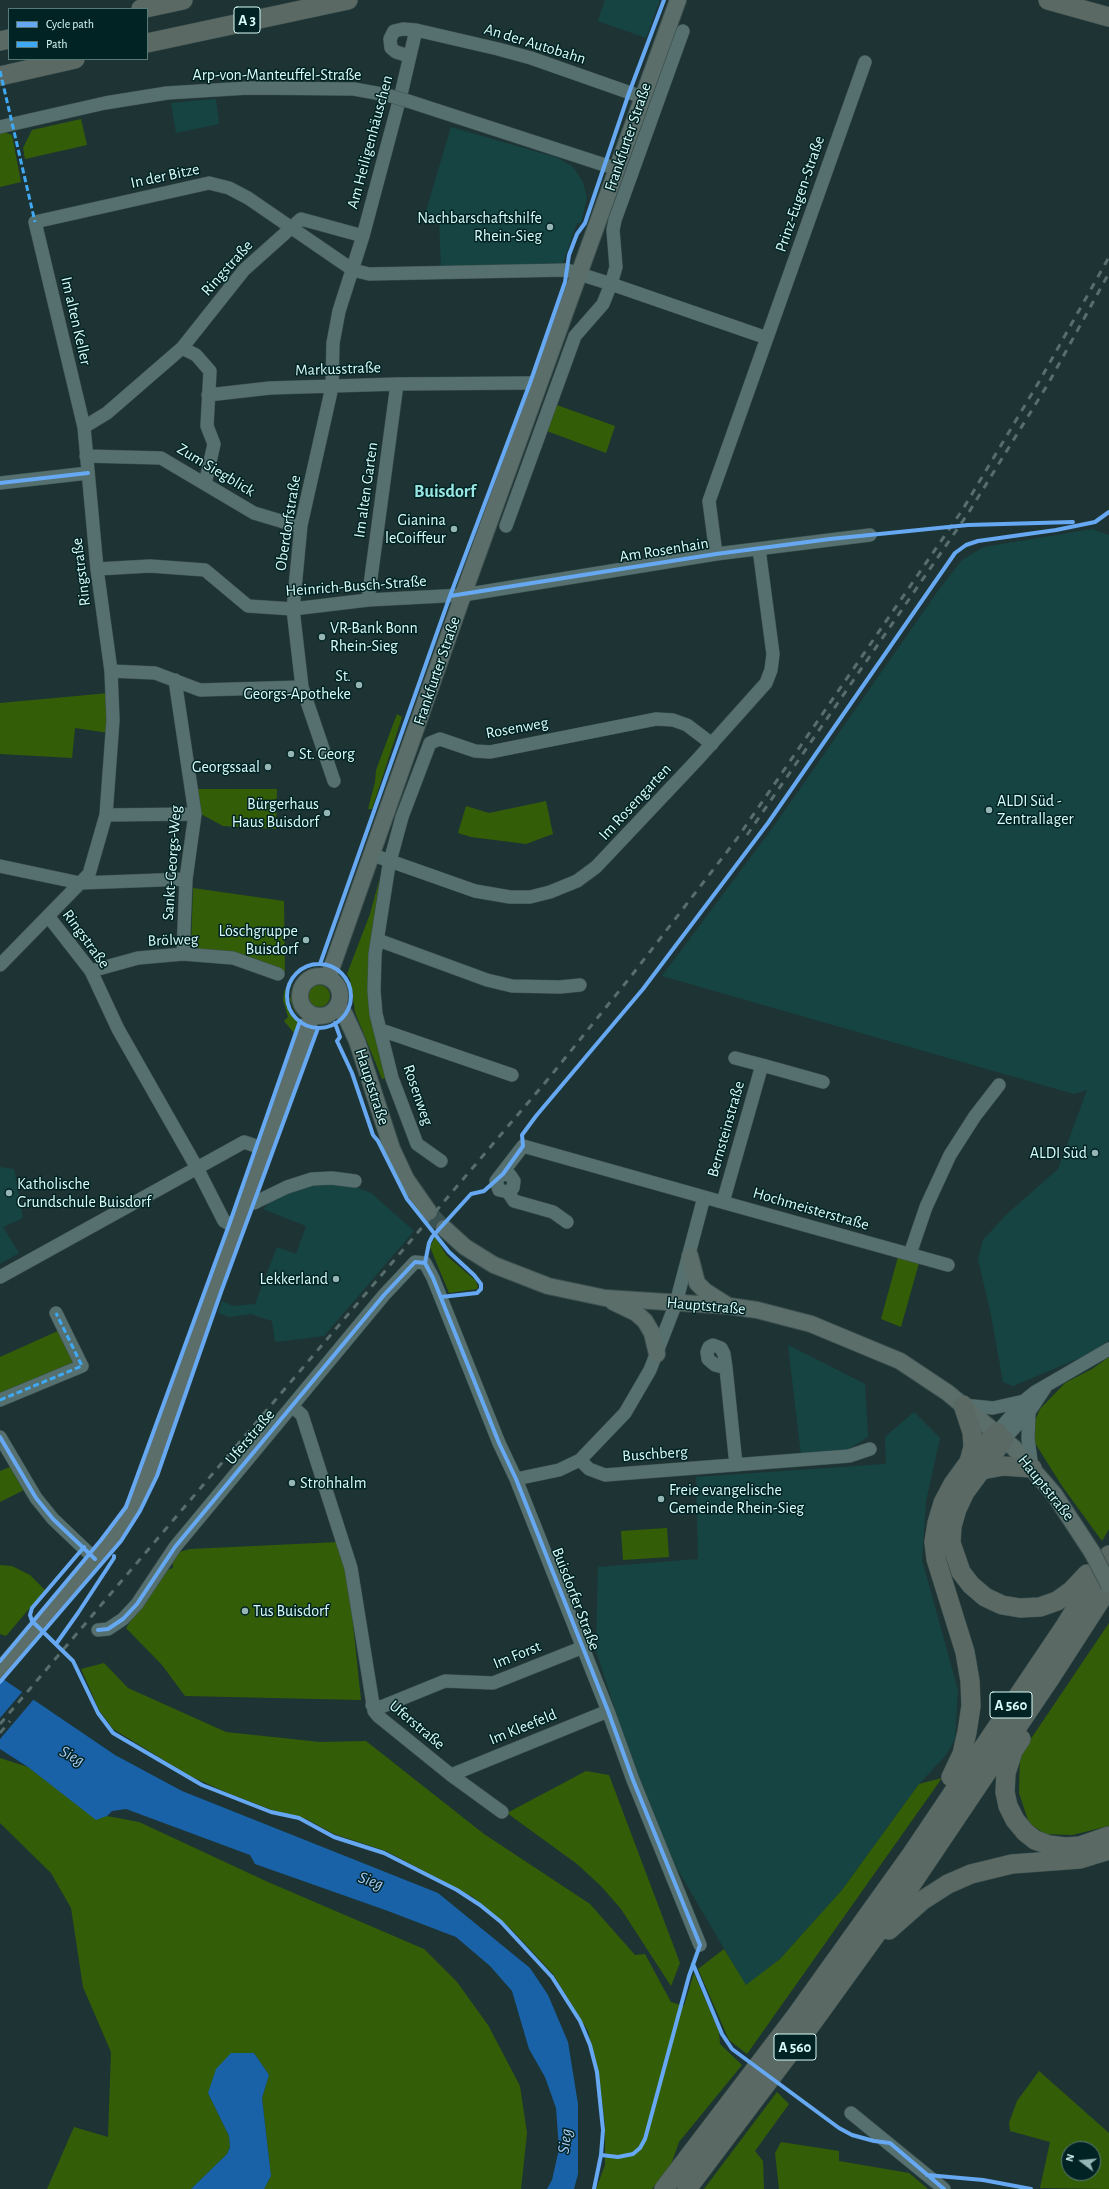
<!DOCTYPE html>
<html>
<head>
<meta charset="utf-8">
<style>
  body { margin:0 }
  #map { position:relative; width:1109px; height:2189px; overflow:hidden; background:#1e3434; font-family:"Alegreya Sans",sans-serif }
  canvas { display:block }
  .legend { position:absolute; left:8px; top:8px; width:140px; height:52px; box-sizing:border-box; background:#022323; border:1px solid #577a79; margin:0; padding:5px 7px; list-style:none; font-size:12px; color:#d7fcfa }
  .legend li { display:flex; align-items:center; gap:8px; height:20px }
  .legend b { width:20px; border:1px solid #577a79 }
  .north { position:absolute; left:1061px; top:2141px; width:40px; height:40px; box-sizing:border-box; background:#022323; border:1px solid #577a79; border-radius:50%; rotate:286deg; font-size:11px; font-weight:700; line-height:16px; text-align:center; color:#d7fcfa }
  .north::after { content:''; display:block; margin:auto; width:14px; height:18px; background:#96b6b5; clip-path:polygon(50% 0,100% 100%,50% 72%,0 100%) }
</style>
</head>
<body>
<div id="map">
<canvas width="1109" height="2189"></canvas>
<ul class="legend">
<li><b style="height:5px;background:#66a8f1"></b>Cycle path</li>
<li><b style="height:5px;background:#3fa9f5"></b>Path</li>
</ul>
<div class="north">N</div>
</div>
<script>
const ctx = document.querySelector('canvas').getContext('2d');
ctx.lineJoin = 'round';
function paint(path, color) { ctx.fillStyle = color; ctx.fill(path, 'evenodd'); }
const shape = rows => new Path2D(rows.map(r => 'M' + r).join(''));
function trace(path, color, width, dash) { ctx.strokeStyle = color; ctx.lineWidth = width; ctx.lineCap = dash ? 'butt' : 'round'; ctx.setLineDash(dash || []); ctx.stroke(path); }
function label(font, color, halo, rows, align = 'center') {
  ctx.font = font + ' "Alegreya Sans",sans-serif'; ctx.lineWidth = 3; ctx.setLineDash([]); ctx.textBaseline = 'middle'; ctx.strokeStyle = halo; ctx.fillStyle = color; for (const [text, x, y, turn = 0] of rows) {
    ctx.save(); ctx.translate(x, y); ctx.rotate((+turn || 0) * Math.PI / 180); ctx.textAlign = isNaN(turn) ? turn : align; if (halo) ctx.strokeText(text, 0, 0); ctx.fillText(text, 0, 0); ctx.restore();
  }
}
const built = shape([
  [605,0,660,0,646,38,598,21],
  [216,99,219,124,176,133,171,103],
  [451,127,558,158,573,167,583,182,587,198,581,223,577,223,563,263,441,267,439,220,424,218],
  [1092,529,1109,535,1109,1340,1089,1354,1013,1386,1003,1382,991,1315,978,1259,983,1240,1006,1215,1058,1169,1087,1090,1074,1094,662,976,774,826,938,591,962,560,984,547],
  [0,1167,14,1169,23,1218,3,1227,19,1253,0,1264],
  [344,1183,371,1193,414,1231,324,1336,275,1342,272,1321,251,1314,229,1317,218,1313,222,1301,233,1306,255,1304,277,1247,296,1254,306,1226,263,1209,271,1201,299,1185],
  [788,1345,865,1384,868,1437,844,1452,801,1455],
  [914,1412,940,1438,926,1501,922,1560,958,1690,955,1739,946,1755,919,1784,842,1890,780,1959,746,1986,675,1865,628,1749,596,1651,598,1567,698,1559,696,1477,886,1464,885,1437]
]);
const green = shape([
  [81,119,87,145,25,159,23,148,32,130],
  [4,132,12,135,21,182,0,187,0,134],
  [554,404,615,426,606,453,544,430],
  [109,693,109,733,75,728,72,758,0,754,0,703],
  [397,714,402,717,372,809,368,809,375,782,376,770],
  [194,789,277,789,276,829,223,826,199,813],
  [546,801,553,834,526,844,471,837,458,833,466,806,489,813],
  [380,877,371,938,386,1078,382,1079,355,1012,350,979,347,974,370,914],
  [193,888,284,901,285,972,266,965,194,951,191,947],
  [338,974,344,979,347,986,349,994,347,1005,341,995],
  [288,983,286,1002,291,1014,298,1022,294,1033,284,1021,288,1017,283,1000,284,992],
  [293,984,296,989,302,1019,295,1012,290,1000],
  '308 996a11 11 0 1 1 22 0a11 11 0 1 1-22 0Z',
  [435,1237,447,1256,475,1280,478,1286,477,1289,449,1293,430,1247],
  [898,1257,919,1263,901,1327,881,1319],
  [60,1330,76,1364,0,1396,0,1357],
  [1109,1357,1109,1529,1102,1541,1062,1486,1035,1443,1033,1425,1040,1409,1065,1383,1092,1369],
  [10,1467,24,1490,0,1502,0,1471],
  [667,1528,669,1557,623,1560,621,1531],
  [339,1542,348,1577,361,1700,185,1696,162,1665,126,1628,164,1571,173,1568,172,1554,190,1549],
  [0,1565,12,1566,30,1575,45,1590,6,1636,0,1634],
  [1109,1623,1109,1826,1072,1835,1045,1834,1029,1823,1019,1793,1020,1755],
  [104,1663,128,1688,226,1732,320,1742,366,1741,484,1834,590,1904,635,1955,645,1954,671,2002,684,2006,694,1973,719,2032,720,2044,742,2065,679,2142,671,2165,652,2189,596,2189,605,2165,605,2125,598,2069,588,2031,553,1974,511,1929,473,1897,386,1851,334,1834,306,1819,272,1810,228,1793,190,1776,113,1729,99,1710,81,1669],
  [0,1758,28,1767,96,1819,107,1816,139,1822,268,1882,424,1949,457,1982,488,2025,520,2086,527,2133,521,2189,264,2189,271,2176,262,2098,269,2075,254,2053,231,2053,208,2093,229,2136,230,2146,227,2154,191,2189,47,2189,74,2127,108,2137,111,2052,83,1987,71,1908,51,1873,0,1823],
  [586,1771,609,1775,680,1963,671,1986,621,1909,601,1886,577,1864,507,1813],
  [942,1778,747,2054,729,2040,698,1969,724,1949,746,1985,780,1959,842,1890,919,1784],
  [1039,2071,1109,2133,1109,2189,1040,2188,1050,2142,1010,2131,1009,2123,1017,2101],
  [1069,2149,1093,2149,1093,2173,1069,2173],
  [777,2092,789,2104,755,2151,763,2161,764,2189,704,2189],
  [781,2142,839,2151,839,2161,909,2173,928,2189,779,2189,775,2153]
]);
const water = shape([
  [0,1677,115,1755,182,1791,438,1893,530,1968,548,1995,568,2042,578,2104,578,2174,574,2189,547,2189,552,2180,559,2149,556,2108,545,2077,529,2049,512,1991,490,1966,456,1937,388,1911,255,1864,250,1855,126,1809,112,1811,107,1816,96,1820,28,1767,0,1749],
  [231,2053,254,2053,269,2075,262,2098,271,2176,264,2189,191,2189,227,2154,230,2147,229,2136,208,2093,216,2069]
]);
const pier = shape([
  [23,1691,34,1699,0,1739,0,1718]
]);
const majorTunnel = shape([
  [429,1212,444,1228]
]);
const minor = shape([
  [416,30,498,49,531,58,642,97],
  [683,31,615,220,613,230,616,267,611,284,767,338],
  [408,101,617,169],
  [0,127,105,103,167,93,248,88,354,89,387,95],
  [182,348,196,355,210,371,207,426,214,444,205,484],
  [208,395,270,388,397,384,530,383],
  [84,427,35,222,209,183,229,188,248,198,353,270,369,274,567,270,611,284,603,304,575,336,506,526],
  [86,456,161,458,254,513,294,525,301,525],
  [0,483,88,473],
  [716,554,709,501,865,62],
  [97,569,150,566,205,570,248,606,293,609,368,600,463,595,716,554,870,535],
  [368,600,397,384],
  [111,671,155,673,200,690,302,687],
  [175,680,195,814,186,879,183,954],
  [334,781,302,687,293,609,301,525,332,387,333,343,339,311,363,236,402,90,416,30,403,29,394,31,390,39,391,48,396,52,409,56],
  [106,815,195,814],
  [373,855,475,891,510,897,530,897,550,892,577,881,596,867,697,760,766,683,771,670,773,654,759,549],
  [0,866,80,883,186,879],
  [48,916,91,971,118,1029,197,1168,224,1221,237,1228],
  [378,940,487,980,512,986,560,987,580,985],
  [0,965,89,874,106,815,113,720,111,671,97,569,84,427,107,413,182,348,244,270,301,219,363,236],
  [91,971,138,958,183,954,233,958,278,974],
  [381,1030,512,1075],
  [735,1058,762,1065],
  [441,1161,417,1144,392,1078,376,1014,374,991,375,954,389,865,402,817,430,743,440,739,475,751,490,752,656,719,673,720,687,725,712,744],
  [503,1174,510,1175,514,1181,513,1188,508,1192,499,1190,496,1181,523,1146],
  [508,1192,514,1201,553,1212,567,1222],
  [704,1197,948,1265],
  [723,1202,762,1065,823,1082],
  [247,1203,254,1203,287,1187,312,1179,332,1178,355,1181],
  [910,1254,926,1207,950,1155,975,1116,999,1085],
  [0,1277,244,1142,265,1149],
  [726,1368,715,1365,708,1359,707,1352,709,1347,713,1345,721,1348,724,1354,726,1368,736,1465],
  [0,1400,82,1366,56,1313],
  [963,1405,993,1408,1024,1401],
  [292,1406,302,1415,351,1568,374,1711,378,1716,451,1775,502,1812],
  [1029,1412,1028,1439,1032,1468],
  [997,1432,1024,1401,1035,1392,1109,1349],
  [0,1437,36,1498,53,1519,95,1559],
  [1004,1439,1029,1412,1045,1388],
  [580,1460,589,1469,605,1475,849,1456,870,1449],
  [516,1479,559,1470,580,1460,625,1413,650,1370,676,1303,704,1197,523,1146],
  [98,1630,108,1629,123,1619,137,1604,175,1547,384,1295,415,1262,425,1263,433,1278,499,1443,516,1479,608,1711,633,1780,700,1945],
  [372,1705,381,1707,445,1681,493,1683,581,1648],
  [451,1775,608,1711],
  [851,2113,944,2189]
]);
const major = shape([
  '300 996a20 20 0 1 1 40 0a20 20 0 1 1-40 0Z',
  [328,978,463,595,678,0],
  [337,1006,345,1015,357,1041,392,1149,406,1179,429,1212],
  [444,1228,465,1247,494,1265,548,1286,605,1298,729,1306,757,1310,811,1324,900,1361,948,1393,1014,1448,1054,1494,1092,1552],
  [690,1256,697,1283,705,1291,727,1305],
  [613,1302,636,1313,645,1321,652,1333,657,1354],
  [0,1671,106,1546,131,1511,147,1476,222,1265,247,1203,312,1015]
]);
const highway = shape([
  [1048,0,1109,17],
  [141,9,183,0],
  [0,41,9,39],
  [147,43,348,0],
  [0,76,75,59],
  [963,1405,972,1432,973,1447,969,1462],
  [1004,1439,965,1492,957,1509,952,1526,951,1543,961,1572,971,1585,985,1597,1002,1605,1020,1608,1040,1607,1057,1601,1071,1591,1087,1574],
  [982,1470,1003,1466,1032,1468],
  [1021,1739,1013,1751,1006,1773,1005,1792,1008,1806,1015,1820,1025,1832,1035,1840,1049,1845,1065,1847,1080,1846,1109,1836],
  [951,1777,962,1754,967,1732,971,1706,970,1681,965,1652,936,1559,934,1542,937,1523,943,1503,953,1484,969,1462,997,1432],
  [889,1930,923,1900,948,1884,971,1874,1012,1864,1080,1859,1109,1850],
  [664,2189,795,2017,911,1855,1065,1626,1109,1555],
  [687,2189,810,2026,901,1900,1051,1677,1109,1587]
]);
const rail = shape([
  [747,835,969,512,1048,384,1109,273],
  [0,1724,549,1078,632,975,736,840,963,509,1040,380,1109,257],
  [0,1733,10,1721]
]);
const minorBridge = shape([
  [387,95,408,101]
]);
const majorBridge = shape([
  [1092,1552,1109,1585]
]);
const quiet = shape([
  [0,71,35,222],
  [0,1400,82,1366,56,1313]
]);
const cycleway = shape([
  [0,483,88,473],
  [450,596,716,554,830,539,968,525,1073,522],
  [320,964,450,596,530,383,565,282,569,255,577,234,585,223,629,93,664,0],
  '287 996a32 32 0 1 1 64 0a32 32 0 1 1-64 0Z',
  [335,1023,340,1037,337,1041,352,1073,373,1135,378,1141,407,1199,449,1252,474,1275,481,1284,481,1289,477,1293,441,1297],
  [425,1263,429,1243,432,1237,471,1194,484,1191,503,1174,523,1146,522,1135,536,1116,643,989,768,823,955,553,966,545,978,541,1056,530,1095,522,1109,512],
  [425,1263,433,1278,499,1443,516,1479,608,1711,633,1780,700,1945,689,1976,645,2139,640,2148,633,2154,618,2157,601,2155],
  [0,1437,36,1498,53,1519,95,1559],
  [84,1547,32,1608,30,1615,32,1621,73,1661,98,1713,113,1733,202,1785,271,1812,299,1818,334,1837,384,1853,457,1890,480,1905,501,1922,552,1977,580,2021,590,2045,597,2072,603,2130,601,2155,594,2189],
  [98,1630,108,1629,123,1619,137,1604,175,1547,384,1295,415,1262,425,1263],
  [56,1644,78,1613,114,1558,114,1556],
  [0,1661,101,1540,126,1507,229,1225,300,1021],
  [0,1682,121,1541,140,1511,157,1476,221,1292,318,1028],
  [693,1964,722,2034,732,2049,839,2128,852,2135,874,2141,890,2143,944,2189],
  [927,2175,983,2180,1031,2189]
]);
const markers = [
  [550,227,4,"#96b6b5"],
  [454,529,4,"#96b6b5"],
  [322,637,4,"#96b6b5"],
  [359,685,4,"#96b6b5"],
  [291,754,4,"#96b6b5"],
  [268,767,4,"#96b6b5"],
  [989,810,4,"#96b6b5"],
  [327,813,4,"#96b6b5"],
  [306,940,4,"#96b6b5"],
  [1095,1153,4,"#96b6b5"],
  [9,1193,4,"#96b6b5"],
  [336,1279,4,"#96b6b5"],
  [292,1483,4,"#96b6b5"],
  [661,1499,4,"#96b6b5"],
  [245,1611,4,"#96b6b5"]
];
const shields = [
  [247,20,26],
  [1011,1705,42],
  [795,2047,42]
];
const shieldNames = [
  ["A 3",247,20],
  ["A 560",1011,1705],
  ["A 560",795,2047]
];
const streetNames = [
  ["An der Autobahn",535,44,17],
  ["Arp-von-Manteuffel-Straße",277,75],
  ["Frankfurter Straße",628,137,-71],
  ["Am Heiligenhäuschen",370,142,-75],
  ["In der Bitze",165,176,-12],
  ["Prinz-Eugen-Straße",800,194,-71],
  ["Ringstraße",227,268,-48],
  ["Im alten Keller",76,321,77],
  ["Markusstraße",338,369,-2],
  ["Zum Siegblick",216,470,31],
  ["Im alten Garten",366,490,-82],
  ["Oberdorfstraße",288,523,-81],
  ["Am Rosenhain",664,550,-9],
  ["Ringstraße",81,572,-97],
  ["Heinrich-Busch-Straße",356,586,-4],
  ["Frankfurter Straße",437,671,-71],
  ["Rosenweg",517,728,-10],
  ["Im Rosengarten",635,802,-47],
  ["Sankt-Georgs-Weg",172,863,-86],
  ["Ringstraße",86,939,54],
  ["Brölweg",173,940,-2],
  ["Hauptstraße",372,1087,72],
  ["Rosenweg",418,1095,71],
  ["Bernsteinstraße",726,1129,-74],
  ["Hochmeisterstraße",811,1209,16],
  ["Hauptstraße",706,1306,5],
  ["Uferstraße",250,1437,-50],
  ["Buschberg",655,1454,-4],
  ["Hauptstraße",1046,1488,51],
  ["Buisdorfer Straße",576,1599,69],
  ["Im Forst",517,1655,-22],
  ["Uferstraße",417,1725,40],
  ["Im Kleefeld",523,1727,-22]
];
const poiNames = [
  ["Nachbarschaftshilfe",542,218],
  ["Rhein-Sieg",542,236],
  ["Gianina",446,520],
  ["leCoiffeur",446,538],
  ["VR-Bank Bonn",330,628,"left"],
  ["Rhein-Sieg",330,646,"left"],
  ["St.",351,676],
  ["Georgs-Apotheke",351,694],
  ["St. Georg",299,754,"left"],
  ["Georgssaal",260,767],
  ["ALDI Süd -",997,801,"left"],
  ["Zentrallager",997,819,"left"],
  ["Bürgerhaus",319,804],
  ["Haus Buisdorf",319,822],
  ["Löschgruppe",298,931],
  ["Buisdorf",298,949],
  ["ALDI Süd",1087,1153],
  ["Katholische",17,1184,"left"],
  ["Grundschule Buisdorf",17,1202,"left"],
  ["Lekkerland",328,1279],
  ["Strohhalm",300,1483,"left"],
  ["Freie evangelische",669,1490,"left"],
  ["Gemeinde Rhein-Sieg",669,1508,"left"],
  ["Tus Buisdorf",253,1611,"left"]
];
const waterNames = [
  ["Sieg",72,1756,27],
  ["Sieg",371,1881,20],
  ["Sieg",565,2141,-83]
];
const quarterNames = [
  ["Buisdorf",445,492]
];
paint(built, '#164443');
paint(green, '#345d07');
paint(water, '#1962a8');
paint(pier, '#1e3434');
trace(majorTunnel, '#3a5252', 16, [16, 8]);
trace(minor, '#3d5150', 14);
trace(major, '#3d5150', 18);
trace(highway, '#3d5150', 20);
trace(minor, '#55706f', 13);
trace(major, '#5b6e6a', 16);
trace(highway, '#5a6963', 19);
trace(rail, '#586e6d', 3, [7, 7]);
trace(minorBridge, '#3d5150', 14, []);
trace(majorBridge, '#3d5150', 18, []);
trace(minorBridge, '#55706f', 13);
trace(majorBridge, '#5b6e6a', 16);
trace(quiet, '#3fa9f5', 3, [6, 3]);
trace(cycleway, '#66a8f1', 4);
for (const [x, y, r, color] of markers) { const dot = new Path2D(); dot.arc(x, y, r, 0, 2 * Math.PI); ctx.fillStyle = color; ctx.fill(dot); trace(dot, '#022323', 1.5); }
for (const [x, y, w] of shields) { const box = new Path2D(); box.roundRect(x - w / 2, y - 13, w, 26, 3); ctx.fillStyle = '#022323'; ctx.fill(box); trace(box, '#d7fcfa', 1); }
label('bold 15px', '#d7fcfa', null, shieldNames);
label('16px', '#d7fcfa', '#022323', streetNames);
label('16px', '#d7fcfa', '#022323', poiNames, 'right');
label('italic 17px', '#a9ccf5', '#022323', waterNames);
label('bold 18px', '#99e6e3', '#022323', quarterNames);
</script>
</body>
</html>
